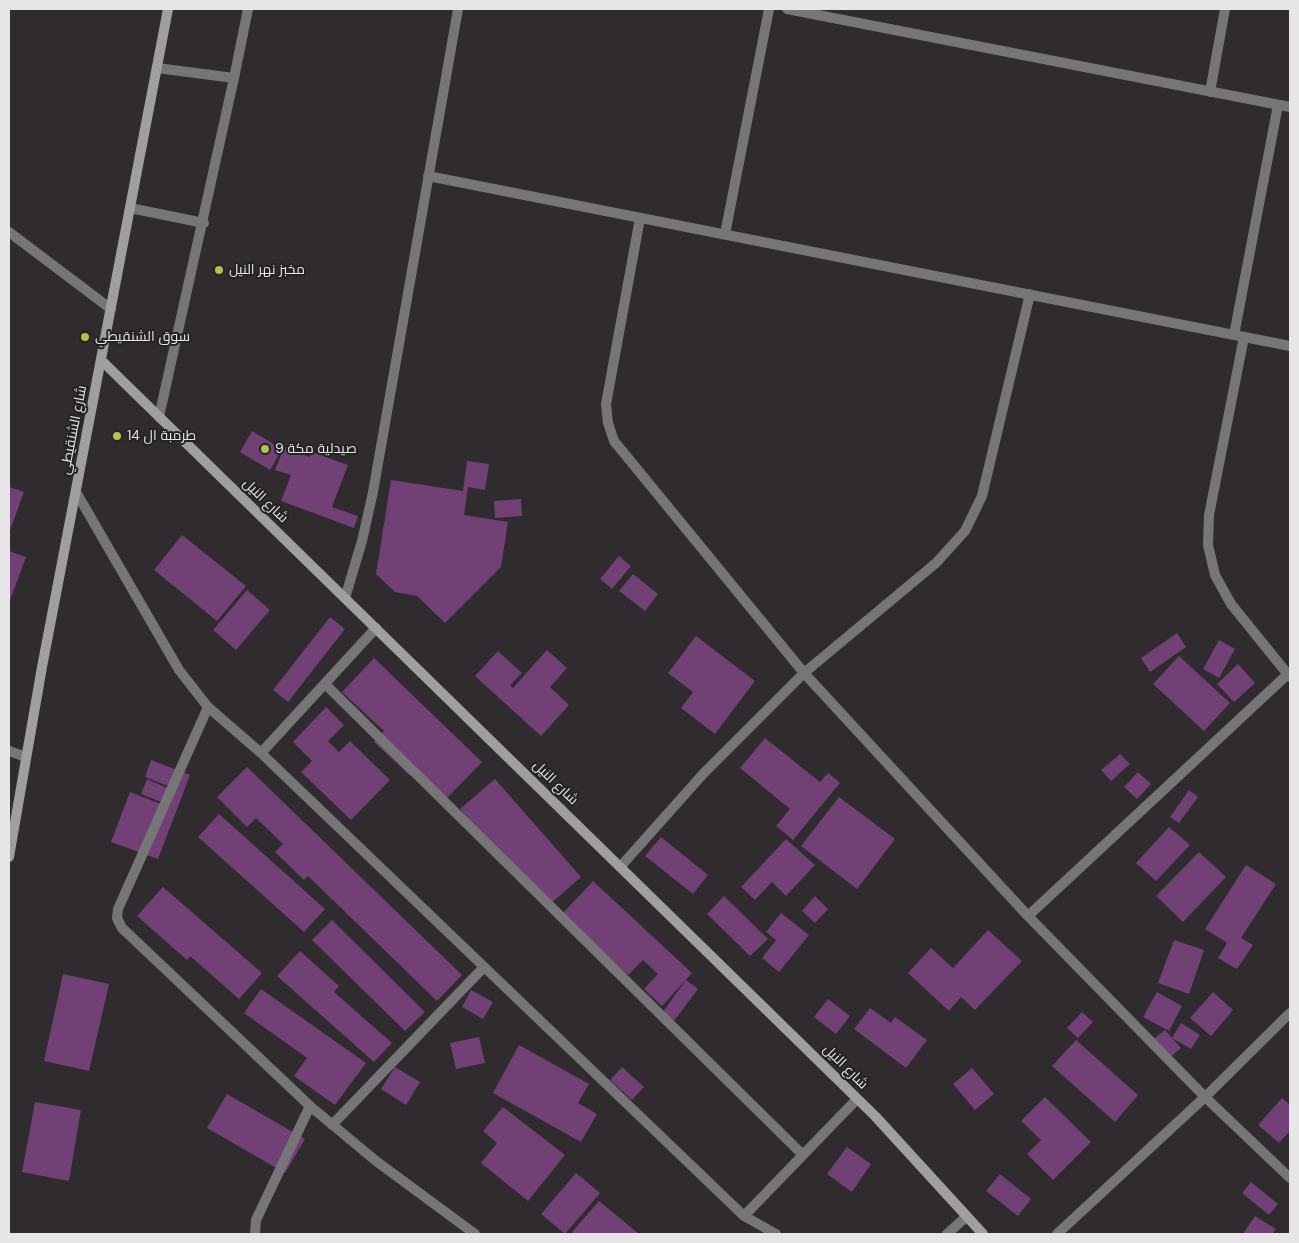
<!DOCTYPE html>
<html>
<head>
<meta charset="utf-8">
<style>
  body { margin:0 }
  #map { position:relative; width:1299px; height:1243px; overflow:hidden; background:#2f2b2f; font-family:"DM Sans",sans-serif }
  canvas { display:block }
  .frame { position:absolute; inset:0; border:10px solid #e7e5e7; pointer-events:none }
</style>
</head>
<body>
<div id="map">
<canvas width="1299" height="1243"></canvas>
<div class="frame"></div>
</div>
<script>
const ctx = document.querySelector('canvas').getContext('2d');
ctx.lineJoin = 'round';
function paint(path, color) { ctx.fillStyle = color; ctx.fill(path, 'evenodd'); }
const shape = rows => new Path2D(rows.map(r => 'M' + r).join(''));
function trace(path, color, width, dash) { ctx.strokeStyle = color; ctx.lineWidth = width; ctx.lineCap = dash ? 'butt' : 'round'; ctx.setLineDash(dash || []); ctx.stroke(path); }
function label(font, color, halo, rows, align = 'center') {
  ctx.font = font + ' "DM Sans",Cairo,sans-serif'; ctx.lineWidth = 4; ctx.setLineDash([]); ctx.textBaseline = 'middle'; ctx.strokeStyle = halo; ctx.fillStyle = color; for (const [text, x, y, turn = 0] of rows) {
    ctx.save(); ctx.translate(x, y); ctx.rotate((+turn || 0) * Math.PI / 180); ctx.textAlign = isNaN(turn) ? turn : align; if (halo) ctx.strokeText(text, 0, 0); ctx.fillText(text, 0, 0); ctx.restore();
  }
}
const building = shape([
  [252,431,282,449,270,470,240,452],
  [284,447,310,457,312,452,348,465,332,507,358,516,354,528,281,501,291,475,275,470],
  [467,461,489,464,485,490,468,487,464,515,508,522,501,567,445,623,417,596,395,592,376,574,391,480,463,491],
  [9,487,24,492,9,533],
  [521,499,522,516,495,518,494,501],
  [182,535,246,586,217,621,154,570],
  [9,551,26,557,9,603],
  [619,556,631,566,612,589,600,579],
  [633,574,658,594,645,611,619,591],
  [247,590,270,610,236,650,213,630],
  [330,617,345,629,288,702,273,690],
  [1177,633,1186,647,1150,672,1141,658],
  [696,636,755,681,715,734,681,708,693,692,668,673],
  [1219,640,1235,649,1219,678,1203,669],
  [547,650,567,668,550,687,569,705,541,736,475,676,498,651,522,673,510,685,513,688],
  [1179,656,1230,703,1204,731,1153,684],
  [374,658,482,762,447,798,415,769,409,775,374,742,384,731,342,692],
  [1238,664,1255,683,1234,702,1217,684],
  [326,707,344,725,328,741,339,752,350,741,390,780,351,820,301,772,312,761,293,742],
  [765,738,820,782,828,773,840,783,793,840,776,826,790,809,740,768],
  [1120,754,1130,764,1111,781,1101,770],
  [151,760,190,775,158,859,111,842,130,792,166,806,173,788,145,777],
  [247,767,462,975,437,1001,308,876,304,880,275,852,283,844,256,818,247,827,217,797],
  [1138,772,1151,784,1137,799,1124,787],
  [147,779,167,788,161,802,141,794],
  [495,779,581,877,547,907,460,809],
  [1189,790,1198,797,1179,823,1170,817],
  [839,797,895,839,857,889,801,846],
  [219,814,325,909,304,932,198,837],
  [1169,827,1190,845,1156,881,1136,863],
  [661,837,708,875,693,894,645,856],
  [786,839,815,865,786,896,772,882,755,900,741,887],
  [1199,852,1226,877,1183,922,1156,896],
  [1246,865,1276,884,1241,938,1253,945,1237,969,1218,958,1227,943,1205,929],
  [593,881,692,973,662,1006,644,989,658,974,643,960,628,975,562,914],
  [163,887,262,973,239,999,190,956,187,960,137,916],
  [724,896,768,939,750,956,707,914],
  [815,896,828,909,815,923,802,911],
  [781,913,809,935,779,972,762,958,776,940,766,932],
  [332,920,425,1012,405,1031,312,940],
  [988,930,1022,961,975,1010,961,997,949,1011,908,973,931,948,953,968],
  [1174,940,1204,950,1189,994,1158,983],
  [300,951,339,986,334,992,392,1043,374,1062,277,976],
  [63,974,109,984,89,1071,44,1061],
  [686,980,698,989,674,1021,662,1013],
  [261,989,366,1063,335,1105,294,1076,307,1058,244,1013],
  [471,990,493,1002,483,1019,462,1007],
  [1157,992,1182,1006,1169,1031,1143,1017],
  [1213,992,1233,1010,1211,1036,1190,1018],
  [828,999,850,1016,836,1034,814,1017],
  [870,1008,891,1023,895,1017,927,1040,906,1068,854,1029],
  [1082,1012,1093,1022,1078,1038,1067,1028],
  [1181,1023,1200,1035,1191,1049,1172,1038],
  [1165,1030,1181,1048,1168,1059,1152,1040],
  [479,1037,485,1063,456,1069,450,1043],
  [1076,1040,1138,1095,1115,1122,1052,1066],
  [519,1045,589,1084,578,1103,597,1114,581,1142,493,1093],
  [395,1067,420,1082,406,1105,381,1089],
  [622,1067,644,1087,632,1100,610,1080],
  [972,1068,994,1094,975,1110,953,1084],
  [227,1094,305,1139,285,1173,207,1128],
  [1045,1097,1091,1142,1053,1180,1027,1154,1041,1140,1021,1121],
  [1282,1098,1290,1105,1290,1131,1279,1143,1258,1125],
  [35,1102,81,1110,69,1181,22,1172],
  [503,1107,565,1155,528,1201,481,1163,497,1143,483,1131],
  [847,1147,871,1164,852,1192,827,1174],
  [576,1173,600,1193,565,1234,541,1214],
  [1000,1174,1031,1199,1018,1216,986,1191],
  [1251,1182,1278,1204,1269,1215,1242,1193],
  [599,1201,639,1234,574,1234,572,1232],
  [1255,1216,1276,1229,1272,1234,1243,1234]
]);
const lane = shape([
  [76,492,179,670,208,707,261,753,744,1216,776,1234],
  [325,684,803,1155],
  [208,707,118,909,117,918,122,928,310,1106,376,1161,475,1234],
  [261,753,376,628],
  [332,1125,484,967],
  [744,1216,857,1099],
  [255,1234,256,1220,310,1106],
  [947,1234,966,1217]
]);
const street = shape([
  [787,9,1290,107],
  [157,68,234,78,248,9],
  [1210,92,1225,9],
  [428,176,1290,346],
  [130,208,204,223],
  [640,218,606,404,608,423,614,441,804,673,1028,916,1205,1097,1290,1178],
  [9,232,111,309],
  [725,234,769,9],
  [1234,335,1278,105],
  [1244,337,1209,515,1208,545,1215,575,1231,604,1290,677],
  [159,417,234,78],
  [345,598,362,541,373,492,458,9],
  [9,751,26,757],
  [621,866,703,774,804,673,936,563,965,531,982,496,1030,294],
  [1028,916,1288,674],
  [1057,1234,1205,1097,1290,1013]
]);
const secondary = shape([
  [101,360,875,1116,983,1234],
  [9,857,42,667,168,9]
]);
const markers = [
  [219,270,5,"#b5c249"],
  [85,337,5,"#b5c249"],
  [117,436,5,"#b5c249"],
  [265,449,5,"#b5c249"]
];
const poiNames = [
  ["مخبز نهر النيل",229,270],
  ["سوق الشنقيطي",95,337],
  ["طرمبة ال 14",127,436],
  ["صيدلية مكة 9",275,449]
];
const streetNames = [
  ["شارع الشنقيطي",74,430,-79],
  ["شارع النيل",265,501,44],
  ["شارع النيل",555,783,44],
  ["شارع النيل",845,1067,45]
];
paint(building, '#714074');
trace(lane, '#777577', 10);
trace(street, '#777577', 10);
trace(secondary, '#a09ea0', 10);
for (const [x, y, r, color] of markers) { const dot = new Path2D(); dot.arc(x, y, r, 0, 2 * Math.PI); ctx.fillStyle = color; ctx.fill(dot); trace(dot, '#252225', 2); }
label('14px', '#e7e5e7', '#252225', poiNames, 'left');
label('14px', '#e7e5e7', '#252225', streetNames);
</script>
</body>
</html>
